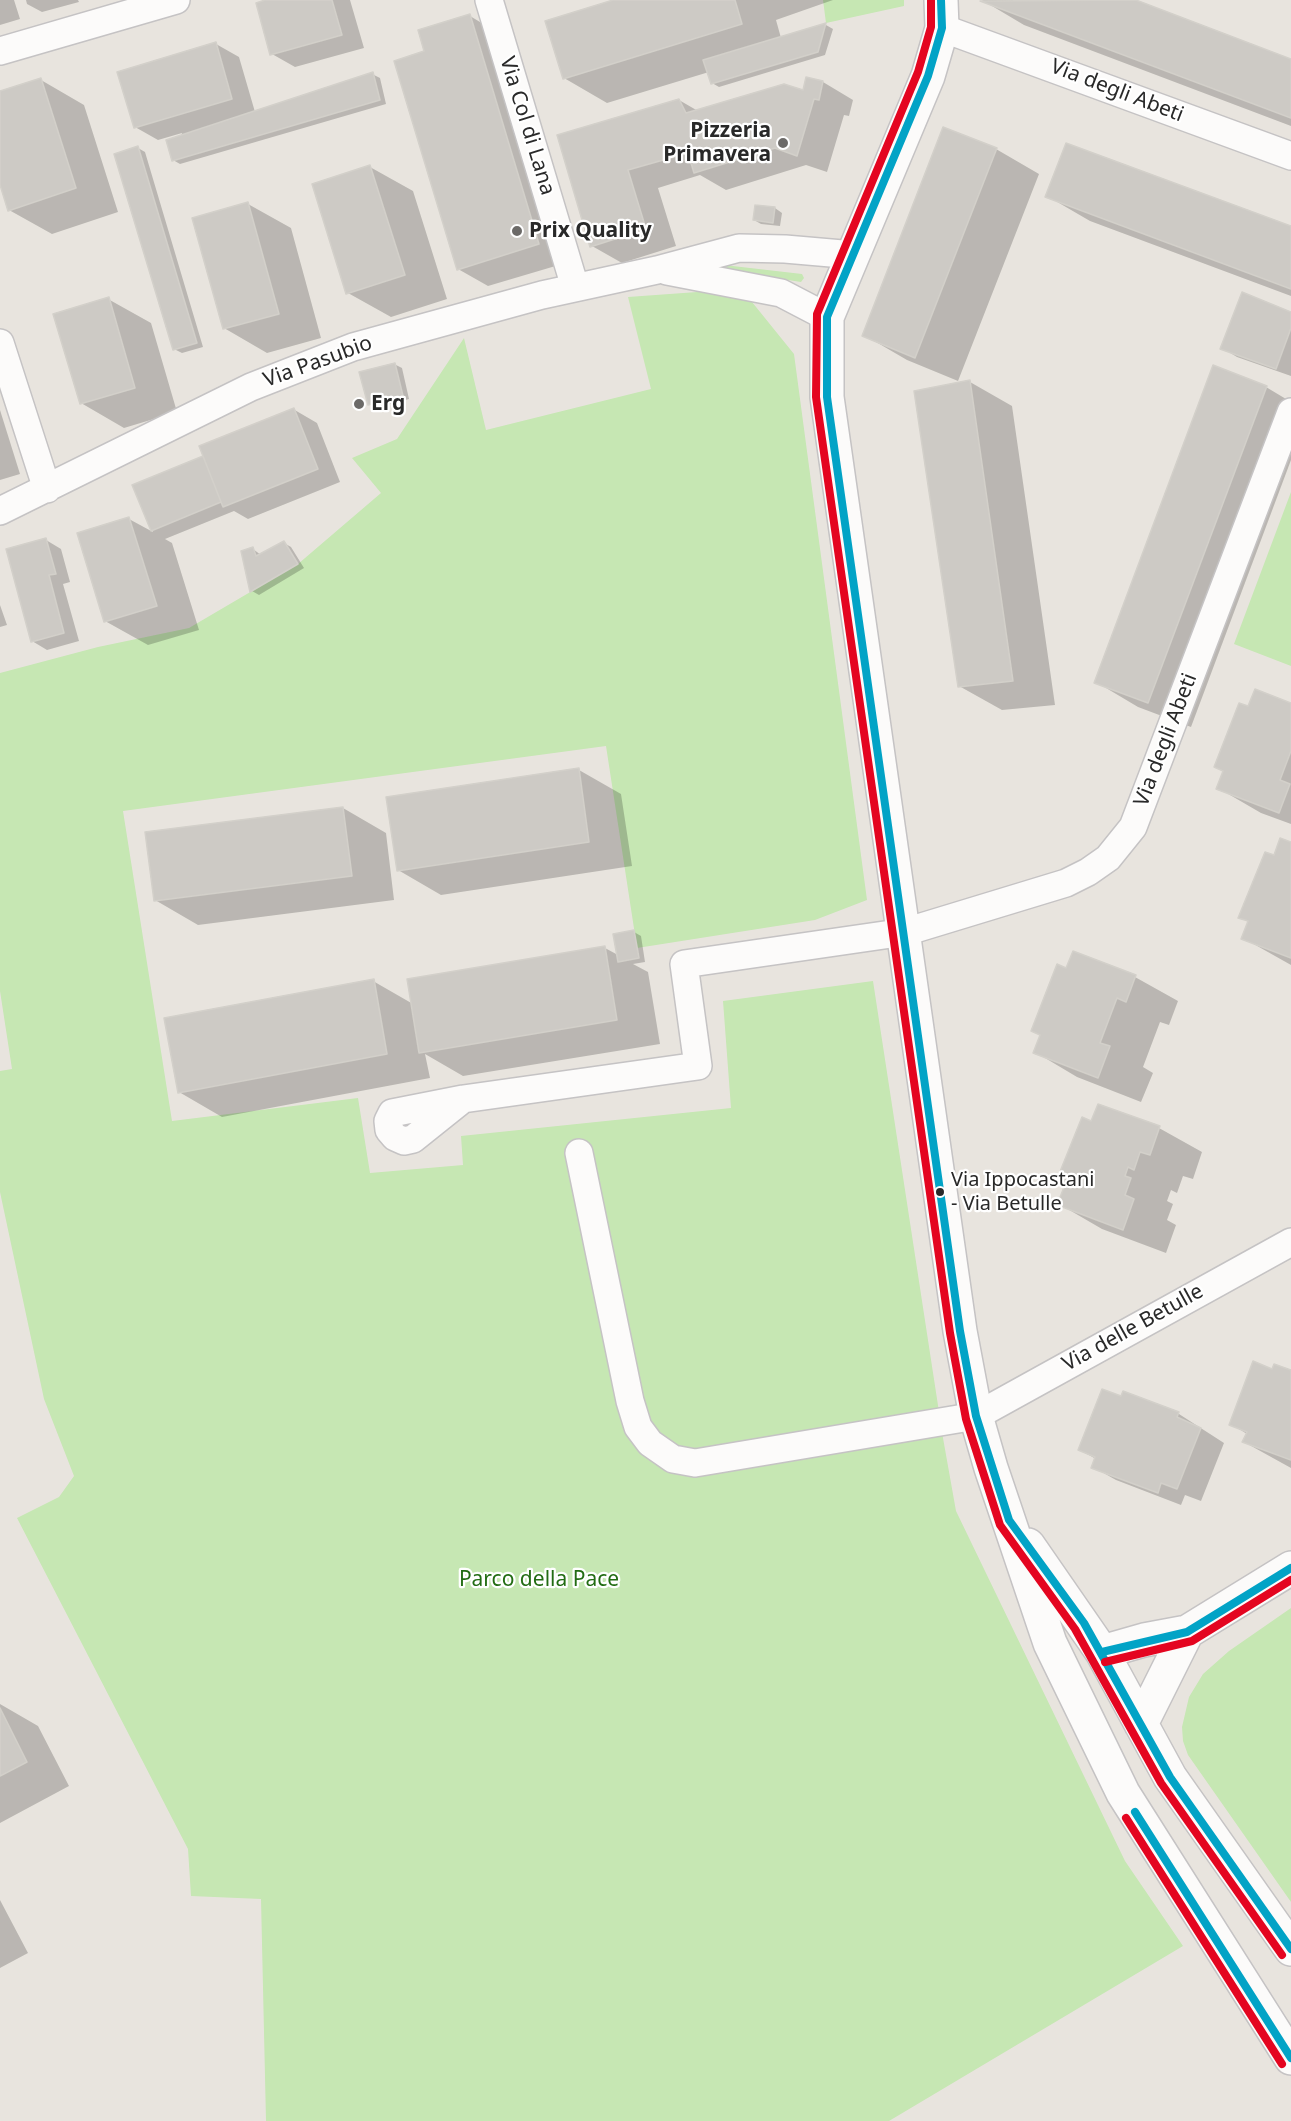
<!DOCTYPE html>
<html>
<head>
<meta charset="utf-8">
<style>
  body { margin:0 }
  canvas { display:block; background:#e8e4de }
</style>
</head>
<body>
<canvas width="1291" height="2121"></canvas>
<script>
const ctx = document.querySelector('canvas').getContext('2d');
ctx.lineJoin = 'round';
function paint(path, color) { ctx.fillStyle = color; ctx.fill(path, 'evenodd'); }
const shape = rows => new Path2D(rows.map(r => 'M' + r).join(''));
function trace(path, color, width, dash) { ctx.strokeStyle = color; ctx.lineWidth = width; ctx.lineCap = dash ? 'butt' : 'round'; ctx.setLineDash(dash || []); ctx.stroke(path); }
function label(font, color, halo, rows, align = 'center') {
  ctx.font = font + ' "Noto Sans",sans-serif'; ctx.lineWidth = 4.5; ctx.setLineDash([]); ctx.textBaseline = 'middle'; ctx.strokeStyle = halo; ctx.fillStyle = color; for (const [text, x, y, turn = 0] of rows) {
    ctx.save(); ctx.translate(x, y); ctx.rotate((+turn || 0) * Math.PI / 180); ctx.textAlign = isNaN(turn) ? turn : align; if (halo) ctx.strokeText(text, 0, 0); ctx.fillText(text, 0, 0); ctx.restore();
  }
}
const green = shape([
  [823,0,904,0,904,6,826,23],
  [724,265,802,274,804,278,801,282,724,270],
  [711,291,752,302,794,354,867,900,815,920,637,948,606,746,123,811,172,1121,358,1098,370,1173,463,1165,461,1136,731,1108,723,1001,873,981,943,1438,956,1511,1125,1861,1183,1946,889,2121,266,2121,261,1899,191,1896,188,1849,17,1518,59,1497,74,1476,44,1399,0,1192,0,1071,12,1069,0,991,0,673,98,647,189,628,298,564,381,493,352,458,397,439,464,338,486,430,651,389,628,297],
  [1291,492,1291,666,1234,644],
  [1291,1608,1291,1902,1188,1755,1183,1741,1182,1727,1189,1697,1203,1674,1229,1651]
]);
const shadow = shape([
  [0,0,14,0,20,19,0,25],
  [26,0,78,0,79,2,42,12,27,4],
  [270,0,350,0,364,48,295,67,272,54],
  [618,0,833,0,776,20,781,38,826,25,833,29,825,55,719,87,712,83,709,72,607,103,564,78],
  [982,0,1132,0,1291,60,1291,126,1024,25],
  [470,16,500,34,569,262,488,286,458,269,426,52],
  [216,44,239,57,255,112,372,74,380,78,386,104,180,164,173,160,182,133,158,140,135,127],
  [807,79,823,82,853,100,849,116,844,115,827,172,806,165,726,190,700,175,658,188,676,246,622,263,592,246,559,136,679,100,698,111,804,91],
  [41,80,84,105,118,212,52,234,9,210,0,179,0,92],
  [138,148,145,152,203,347,182,353,174,349],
  [996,149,1039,174,958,381,907,360,864,335],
  [370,167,413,191,447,299,391,317,348,293],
  [1047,196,1291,227,1291,296,1090,221],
  [248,204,291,228,321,338,267,353,224,328],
  [775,208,782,213,780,226,761,224,754,220],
  [108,299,151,323,177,412,124,428,81,403],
  [1291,313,1291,376,1237,357,1222,348],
  [394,364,402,368,409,399,376,408,369,404],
  [970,382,1012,406,1055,705,1002,710,959,686],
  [1266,387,1291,402,1291,460,1191,727,1138,707,1096,682],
  [293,409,317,423,340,482,248,519,234,511,165,539,172,543,199,630,148,645,105,621,129,519,153,532,134,485,202,457],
  [0,410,20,474,0,480],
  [46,540,61,549,70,582,63,584,79,641,47,650,32,641],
  [284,543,291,547,304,568,259,595,252,591,253,549,261,555],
  [0,605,7,625,0,627],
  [1291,705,1291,824,1261,813,1218,788,1249,708],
  [579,770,621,794,632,866,441,895,398,870],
  [343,808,386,833,394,900,198,925,155,900],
  [1291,844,1291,965,1243,938,1249,922,1240,917,1275,857],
  [634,932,641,936,645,962,633,964,648,972,660,1044,463,1076,425,1054,430,1078,222,1117,179,1092,373,981,413,1004,605,948,618,955],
  [1067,970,1135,977,1178,1001,1169,1025,1160,1022,1143,1067,1153,1073,1141,1102,1077,1077,1035,1052],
  [1159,1128,1202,1152,1193,1179,1183,1176,1177,1193,1171,1190,1167,1201,1173,1204,1167,1220,1176,1225,1166,1253,1102,1229,1059,1204,1065,1188,1057,1184],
  [1273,1371,1291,1372,1291,1468,1244,1442,1247,1434,1231,1424],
  [1123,1393,1179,1414,1224,1443,1201,1501,1185,1495,1181,1505,1116,1480,1093,1467,1096,1459,1080,1450],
  [0,1704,38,1726,69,1786,0,1823],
  [0,1900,28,1953,0,1968]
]);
const building = shape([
  [265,0,332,0,342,35,270,55,256,3,265,0],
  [613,0,735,0,742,24,563,79,545,21,613,0],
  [1136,0,1291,59,1291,118,980,1,1136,0],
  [470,14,539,244,457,270,394,61,424,51,418,30,470,14],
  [826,23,818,52,711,84,703,60,826,23],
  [216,42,232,99,134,128,117,72,216,42],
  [373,72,380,100,172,161,166,140,373,72],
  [806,77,823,81,819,100,814,99,797,156,775,148,694,173,688,153,628,170,646,229,590,247,557,135,679,99,686,113,784,84,803,90,806,77],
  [41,78,76,188,8,211,0,185,0,91,41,78],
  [943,127,997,148,915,358,862,336,943,127],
  [1066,143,1291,226,1291,289,1045,197,1066,143],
  [138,146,197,343,173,350,114,154,138,146],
  [370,165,405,275,346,294,312,184,370,165],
  [248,202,279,314,223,329,192,218,248,202],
  [755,205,775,207,773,223,753,220,755,205],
  [1242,292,1291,312,1291,328,1276,369,1220,349,1242,292],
  [109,297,135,388,80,404,53,314,109,297],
  [395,363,403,396,368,405,359,372,395,363],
  [1213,365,1267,386,1148,703,1094,683,1213,365],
  [970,380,1013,681,958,687,914,391,970,380],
  [294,408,318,469,223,507,199,446,294,408],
  [203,456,221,502,151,531,132,485,203,456],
  [129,517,157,606,104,622,77,533,129,517],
  [46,538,56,574,49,575,64,633,31,642,6,549,46,538],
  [284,541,298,564,250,592,241,551,253,547,256,556,284,541],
  [1255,689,1291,703,1291,751,1280,780,1290,784,1279,813,1216,789,1223,771,1214,767,1239,703,1248,706,1255,689],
  [579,768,589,842,397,871,386,797,579,768],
  [343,807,352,876,154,901,145,832,343,807],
  [1280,838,1291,842,1291,958,1241,939,1248,921,1238,918,1265,852,1274,855,1280,838],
  [634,930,639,958,618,962,613,934,634,930],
  [605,946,617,1020,419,1053,407,979,605,946],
  [1073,951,1136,975,1126,1002,1117,998,1100,1043,1110,1046,1098,1078,1033,1053,1040,1035,1031,1031,1057,964,1066,968,1073,951],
  [374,979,387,1054,178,1093,164,1018,374,979],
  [1098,1104,1160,1126,1150,1155,1140,1152,1134,1170,1128,1167,1125,1176,1131,1178,1125,1195,1134,1199,1123,1230,1057,1205,1064,1187,1055,1184,1082,1117,1091,1121,1098,1104],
  [1253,1361,1272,1369,1274,1364,1291,1370,1291,1460,1242,1442,1247,1432,1229,1425,1253,1361],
  [1102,1389,1121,1396,1123,1391,1179,1412,1177,1417,1201,1428,1177,1489,1161,1483,1158,1493,1091,1468,1095,1457,1078,1450,1102,1389],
  [0,1708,27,1762,0,1776,0,1708]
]);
const minor = shape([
  [489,0,575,287],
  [942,28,1291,156],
  [0,51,176,0],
  [667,271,781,293,827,317],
  [0,343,47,489],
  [0,511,251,387,353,347,542,295,657,270,739,248,785,249,854,255],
  [463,1099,698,1066,684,964,905,932,1066,883,1088,872,1108,858,1133,827,1291,412],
  [463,1099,413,1139,404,1141,395,1137,389,1130,388,1121,392,1113,463,1099],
  [579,1153,630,1401,638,1427,650,1443,673,1459,695,1463,976,1416,1291,1242]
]);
const tertiary = shape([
  [941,0,942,28,928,76,827,317,827,397,960,1331,976,1416,991,1468,1050,1643,1123,1793,1291,2058],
  [1028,1545,1102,1652,1170,1777,1291,1949],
  [1102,1652,1144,1640,1187,1632,1291,1568],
  [1141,1724,1187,1632]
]);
const bus1 = shape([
  [941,0,942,28,928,76,827,317,827,397,960,1331,976,1416,1009,1520,1084,1623,1170,1777,1291,1949],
  [1102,1652,1187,1632,1291,1568],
  [1135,1812,1291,2058]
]);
const bus2 = shape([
  [931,0,931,27,918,72,817,314,816,397,950,1333,966,1419,1000,1525,1075,1629,1161,1783,1282,1955],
  [1105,1662,1192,1641,1291,1580],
  [1126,1818,1282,2064]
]);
const markers = [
  [783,143,6,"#6c6a68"],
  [517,231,6,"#6c6a68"],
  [359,404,6,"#6c6a68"],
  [940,1192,5,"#292929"]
];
const busNames = [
  ["Via Ippocastani",951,1180],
  ["- Via Betulle",951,1204]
];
const streetNames = [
  ["Via degli Abeti",1117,91,21],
  ["Via Col di Lana",527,126,73],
  ["Via Pasubio",318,362,-20],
  ["Via degli Abeti",1166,740,-69],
  ["Via delle Betulle",1133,1328,-29]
];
const poiNames = [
  ["Pizzeria",771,131,"right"],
  ["Primavera",771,155,"right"],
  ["Prix Quality",529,231],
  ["Erg",371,404]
];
const parkNames = [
  ["Parco della Pace",539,1580]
];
paint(green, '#c6e7b3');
paint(shadow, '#0003');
paint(building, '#cdcac5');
trace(building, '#d3d0ca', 1.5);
trace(minor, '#c5c3c4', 30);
trace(tertiary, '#c5c3c4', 36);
trace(minor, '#fcfbfa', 27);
trace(tertiary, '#fcfbfa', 33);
trace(bus1, '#02a3c6', 8);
trace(bus2, '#e40520', 8);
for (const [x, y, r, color] of markers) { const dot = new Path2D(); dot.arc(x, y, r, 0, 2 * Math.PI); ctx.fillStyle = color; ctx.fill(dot); trace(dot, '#fff', 2); }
label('20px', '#292929', '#fff', busNames, 'left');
label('21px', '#292929', '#fff', streetNames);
label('bold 21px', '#292929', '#fff', poiNames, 'left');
label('21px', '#226c13', '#fff', parkNames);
</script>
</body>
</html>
